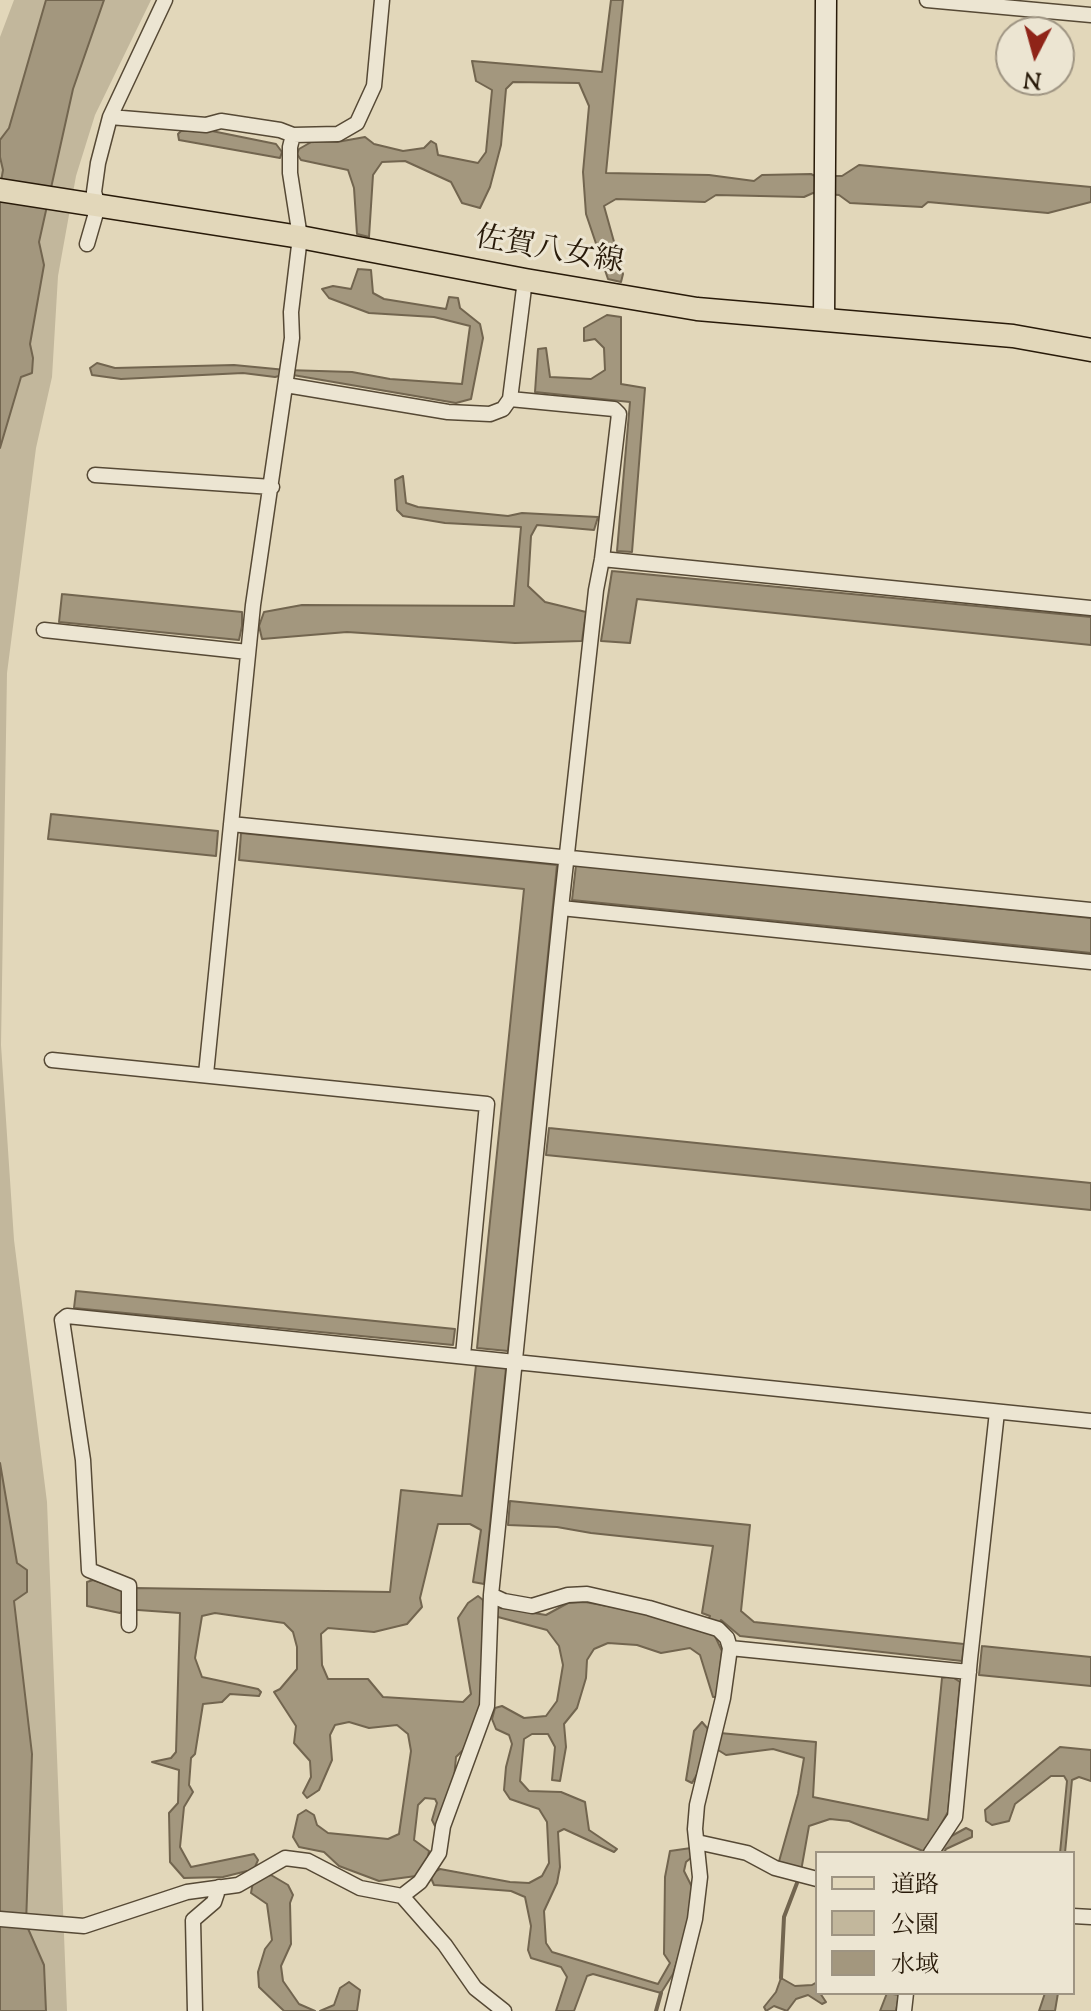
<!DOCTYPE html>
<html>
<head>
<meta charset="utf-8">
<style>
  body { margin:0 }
  #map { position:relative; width:1091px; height:2011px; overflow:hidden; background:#e2d7ba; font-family:"Sorts Mill Goudy","Noto Serif JP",serif }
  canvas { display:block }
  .legend { position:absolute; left:815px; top:1851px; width:260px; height:144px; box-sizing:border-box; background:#ece5d2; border:2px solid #9e9482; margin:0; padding:10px 14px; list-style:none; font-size:24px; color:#281a09 }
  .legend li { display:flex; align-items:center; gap:16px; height:40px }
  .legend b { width:40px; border:2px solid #9e9482 }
  .north { position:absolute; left:995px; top:16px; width:80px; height:80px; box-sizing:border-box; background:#ece5d2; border:2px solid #9e9482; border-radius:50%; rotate:186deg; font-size:22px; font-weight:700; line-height:32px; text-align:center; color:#281a09 }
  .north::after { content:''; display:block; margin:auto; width:28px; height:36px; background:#8f2418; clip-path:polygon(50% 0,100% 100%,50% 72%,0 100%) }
</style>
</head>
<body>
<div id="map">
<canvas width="1091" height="2011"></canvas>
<ul class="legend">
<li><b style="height:10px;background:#e2d7ba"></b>道路</li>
<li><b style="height:22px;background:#c2b79c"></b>公園</li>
<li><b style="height:22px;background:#a3977e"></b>水域</li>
</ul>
<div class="north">N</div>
</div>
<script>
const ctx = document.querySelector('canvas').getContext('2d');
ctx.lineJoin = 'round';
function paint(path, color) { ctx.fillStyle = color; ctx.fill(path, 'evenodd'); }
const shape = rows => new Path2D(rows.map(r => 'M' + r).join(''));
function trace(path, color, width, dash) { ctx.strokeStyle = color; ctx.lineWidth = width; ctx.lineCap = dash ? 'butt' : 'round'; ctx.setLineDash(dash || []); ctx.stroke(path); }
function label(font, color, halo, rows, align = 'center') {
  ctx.font = font + ' "Sorts Mill Goudy","Noto Serif JP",serif'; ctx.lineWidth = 6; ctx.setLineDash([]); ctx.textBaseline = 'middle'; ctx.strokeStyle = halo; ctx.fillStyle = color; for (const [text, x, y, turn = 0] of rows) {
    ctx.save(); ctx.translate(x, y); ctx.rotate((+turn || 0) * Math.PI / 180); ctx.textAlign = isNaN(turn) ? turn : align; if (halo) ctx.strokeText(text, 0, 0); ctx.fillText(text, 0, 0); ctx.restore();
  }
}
const green = shape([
  [14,0,55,0,0,256,0,37],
  [99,0,151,0,95,115,76,176,58,276,52,377,36,448,7,673,1,1045,14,1240,47,1502,67,2011,44,2011,26,1924,32,1754,14,1601,17,1563,0,1463,0,448,21,377,33,358,30,344,44,265,39,242,73,89]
]);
const water = shape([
  [46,0,104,0,73,89,39,242,44,265,30,344,33,358,32,373,21,377,0,448,0,187,3,170,0,157,0,140,9,128,46,0],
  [611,0,623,0,606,173,709,175,754,181,762,175,811,174,815,176,842,176,859,165,1091,187,1091,202,1048,213,928,202,922,207,850,203,839,195,813,193,804,197,716,195,705,202,616,199,604,206,623,274,621,282,608,279,586,214,583,172,589,106,579,83,513,82,506,89,501,145,490,187,480,208,462,203,451,182,405,161,382,162,373,175,369,237,357,234,354,188,348,170,301,160,297,154,299,149,313,141,337,142,365,137,374,144,403,151,424,148,431,141,436,144,438,155,478,163,486,152,492,90,476,81,472,61,602,72,611,0],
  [207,130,276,144,282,152,280,158,179,140,178,134,181,131,207,130],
  [358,269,371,270,373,293,384,299,446,309,449,297,458,298,460,308,480,324,483,338,471,399,456,403,287,374,275,377,243,373,121,379,92,375,90,368,97,363,115,368,234,365,286,370,352,372,390,379,462,384,470,326,434,317,369,313,329,298,322,289,333,286,351,289,358,269],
  [607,315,621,317,621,384,645,388,632,552,617,551,630,402,535,392,538,349,546,348,550,377,591,379,605,370,604,348,595,339,584,341,584,328,607,315],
  [403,476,406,503,418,507,508,516,522,513,598,517,594,530,537,525,531,536,528,586,545,602,586,612,582,641,515,643,347,632,262,639,259,626,264,612,302,605,514,606,521,527,445,523,403,516,397,510,395,480,403,476],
  [612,571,1091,617,1091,645,637,599,630,643,601,641,612,571],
  [62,594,242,612,242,626,239,640,59,622,62,594],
  [51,814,218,831,216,856,48,839,51,814],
  [241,833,557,865,508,1351,477,1348,524,889,239,860,241,833],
  [576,865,1091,918,1091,953,572,900,576,865],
  [549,1128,1091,1183,1091,1210,546,1155,549,1128],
  [76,1291,455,1329,453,1345,74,1308,76,1291],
  [476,1365,506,1368,484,1584,473,1582,481,1530,470,1524,438,1524,420,1598,422,1607,407,1624,374,1632,328,1628,321,1634,322,1665,328,1679,368,1679,383,1697,463,1702,471,1694,458,1618,468,1603,478,1596,483,1600,482,1710,463,1750,456,1757,454,1779,439,1823,435,1826,432,1820,437,1803,435,1799,425,1798,418,1805,414,1840,429,1851,427,1863,416,1876,379,1881,339,1866,324,1852,299,1847,293,1837,298,1815,306,1810,314,1815,317,1825,328,1833,388,1839,399,1834,411,1751,408,1734,397,1725,369,1728,349,1722,335,1725,330,1735,332,1760,319,1790,307,1798,303,1793,311,1777,310,1761,294,1743,296,1726,274,1692,280,1689,297,1669,297,1647,293,1632,284,1623,215,1613,202,1616,195,1658,202,1677,258,1689,261,1692,259,1696,230,1694,222,1702,203,1704,195,1754,191,1758,189,1785,193,1792,184,1807,180,1847,191,1867,254,1854,258,1860,255,1867,263,1876,271,1875,288,1885,293,1895,290,1903,291,1944,281,1966,283,1981,299,2004,315,2011,284,2011,259,1987,258,1972,265,1949,272,1940,267,1904,251,1893,253,1882,247,1871,223,1877,184,1878,170,1862,169,1813,178,1803,179,1770,152,1762,171,1758,176,1752,180,1613,124,1609,120,1613,87,1606,87,1582,93,1580,124,1590,135,1588,390,1592,401,1490,462,1496,476,1365],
  [0,1463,17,1563,27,1570,27,1592,14,1601,32,1754,26,1924,44,1965,46,2011,0,2011,0,1463],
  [510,1501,750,1525,741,1611,754,1622,964,1644,962,1661,740,1636,721,1620,714,1634,722,1651,717,1697,713,1697,700,1655,690,1648,661,1653,637,1645,608,1643,594,1649,587,1660,586,1678,577,1708,564,1724,566,1747,560,1781,552,1780,555,1747,548,1734,532,1734,524,1739,520,1781,529,1791,561,1792,585,1802,589,1830,617,1849,614,1852,564,1829,558,1832,560,1867,557,1883,544,1911,546,1943,552,1952,658,1984,670,1963,664,1954,665,1877,670,1851,691,1848,692,1857,686,1862,684,1871,692,1887,690,1918,673,1974,661,1993,593,1974,587,1976,574,2011,556,2011,567,1977,561,1967,531,1958,528,1950,531,1926,525,1897,511,1891,434,1885,431,1878,434,1872,440,1869,510,1882,529,1883,542,1876,549,1863,547,1822,539,1809,510,1799,504,1790,506,1767,512,1744,509,1735,496,1729,492,1719,495,1708,502,1706,524,1718,546,1716,557,1701,563,1665,559,1646,547,1630,498,1617,494,1611,497,1607,546,1615,568,1603,585,1602,641,1612,703,1631,710,1616,702,1613,713,1546,591,1533,557,1527,508,1525,510,1501],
  [982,1646,1091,1657,1091,1686,979,1675,982,1646],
  [951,1676,960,1682,948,1812,936,1833,946,1839,966,1828,972,1831,972,1837,946,1849,944,1853,939,1853,943,1844,933,1838,923,1851,849,1821,830,1819,809,1826,801,1871,778,1865,798,1794,804,1758,773,1749,726,1755,715,1748,720,1733,816,1742,813,1797,928,1820,942,1678,951,1676],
  [702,1722,708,1729,703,1764,692,1783,686,1780,694,1731,702,1722],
  [1060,1747,1091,1750,1091,1781,1079,1777,1072,1780,1065,1853,1060,1853,1067,1781,1064,1776,1051,1776,1015,1804,1009,1821,992,1825,986,1821,985,1810,1060,1747],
  [781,1978,795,1986,812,1985,817,1982,817,1993,820,1993,826,2002,822,2004,808,1995,796,1999,787,2011,774,2006,766,2011,764,2007,776,1992,781,1978],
  [349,1982,360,1990,357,2011,320,2011,334,2005,340,1988,349,1982],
  [887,1993,899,1995,896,2011,880,2011,887,1993],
  [1045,1993,1058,1993,1055,2011,1039,2011,1045,1993]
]);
const stream = shape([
  [781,1978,784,1917,797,1883],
  [656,2011,661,1993]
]);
const street = shape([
  [927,0,1091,15],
  [110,117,206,125,221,121,280,130,293,135],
  [87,244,98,206,94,192,98,163,110,117,165,0],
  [286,385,448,412,490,414,503,409,510,399,614,409,619,414,602,559,596,590,561,908,491,1595,487,1706,443,1826,439,1853,420,1882,402,1896],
  [510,399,525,280],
  [95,475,272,487],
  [602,559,1091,608],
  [44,630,248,652],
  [231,824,1091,910],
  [561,908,1091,962],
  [52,1060,487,1104,463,1355],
  [206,1074,253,605,292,338,291,312,300,237,290,173,290,147,293,135,338,134,357,123,374,86,382,0],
  [491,1595,504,1601,532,1606,568,1595,587,1594,649,1608,718,1629,727,1638,730,1648,723,1698,697,1805,695,1829,700,1877,695,1919,672,2011],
  [129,1625,129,1586,89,1570,83,1460,62,1320,67,1316,1091,1421],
  [730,1648,969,1672],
  [697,1842,747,1853,775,1868,817,1879],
  [931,1853,955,1817,970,1659,997,1412],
  [1073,1916,1091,1917],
  [0,1919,84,1926,187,1892,238,1885,285,1858,308,1861,360,1888,402,1896,445,1945,475,1988,504,2011],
  [195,2011,193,1920,214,1902,219,1887],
  [904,2011,906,1993]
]);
const secondary = shape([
  [824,320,826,0]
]);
const primary = shape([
  [0,190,300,237,525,280,697,309,1013,336,1091,350]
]);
const streetNames = [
  ["佐賀八女線",549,253,10]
];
paint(green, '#c2b79c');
paint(water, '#a3977e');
trace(water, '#72654f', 2);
trace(stream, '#72654f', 4);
trace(street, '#564935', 17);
trace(secondary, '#281a09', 23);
trace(primary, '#281a09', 25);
trace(street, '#ece5d2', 14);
trace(secondary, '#ece5d2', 20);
trace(primary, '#e2d7ba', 22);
label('30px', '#281a09', '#ece5d2', streetNames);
</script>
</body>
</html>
